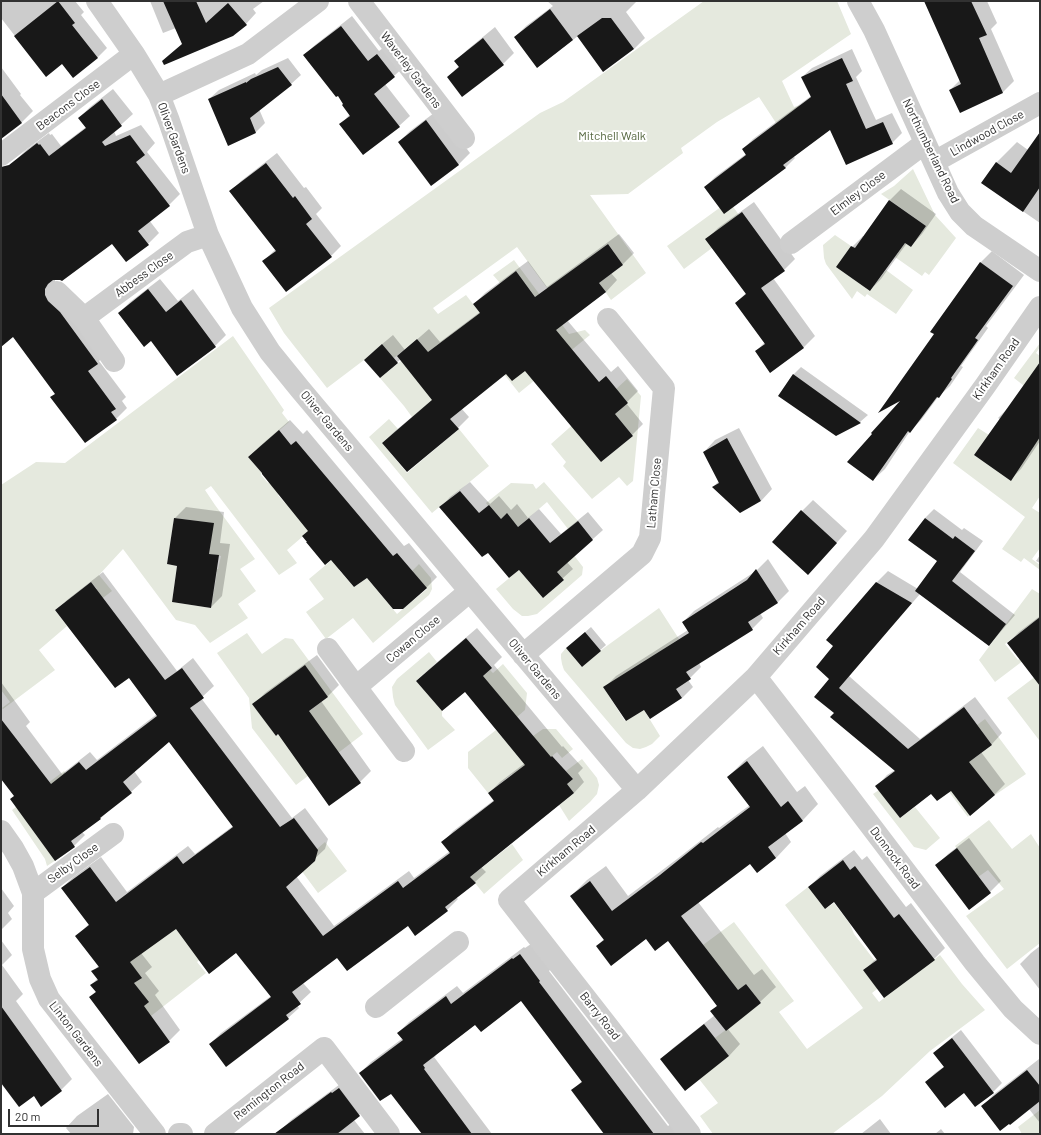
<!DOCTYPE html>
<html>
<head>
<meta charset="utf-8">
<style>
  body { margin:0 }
  #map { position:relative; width:1041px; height:1135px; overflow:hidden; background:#fff; font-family:Barlow,sans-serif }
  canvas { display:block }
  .frame { position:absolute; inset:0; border:2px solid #313131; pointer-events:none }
  .scale { position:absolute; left:8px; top:1109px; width:91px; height:18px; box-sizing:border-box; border:2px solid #313131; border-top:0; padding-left:5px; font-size:12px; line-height:14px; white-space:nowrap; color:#313131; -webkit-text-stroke:3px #fff; paint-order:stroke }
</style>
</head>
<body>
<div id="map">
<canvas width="1041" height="1135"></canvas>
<div class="frame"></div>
<div class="scale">20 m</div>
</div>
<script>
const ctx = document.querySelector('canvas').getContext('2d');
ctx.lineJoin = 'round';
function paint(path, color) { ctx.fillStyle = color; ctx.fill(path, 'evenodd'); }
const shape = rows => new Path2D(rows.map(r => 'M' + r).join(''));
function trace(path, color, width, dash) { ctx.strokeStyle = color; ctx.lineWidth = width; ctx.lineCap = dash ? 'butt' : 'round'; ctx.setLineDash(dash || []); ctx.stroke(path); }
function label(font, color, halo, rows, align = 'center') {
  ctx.font = font + ' Barlow,sans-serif'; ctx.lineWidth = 4; ctx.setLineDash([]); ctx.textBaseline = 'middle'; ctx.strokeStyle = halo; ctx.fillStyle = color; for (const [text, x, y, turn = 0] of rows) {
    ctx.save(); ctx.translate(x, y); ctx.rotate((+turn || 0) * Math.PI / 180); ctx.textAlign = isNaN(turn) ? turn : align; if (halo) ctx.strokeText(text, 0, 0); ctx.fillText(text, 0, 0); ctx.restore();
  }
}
const green = shape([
  [704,1,837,1,851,34,782,81,794,107,801,105,814,142,792,112,776,123,759,97,717,122,681,148,683,153,628,194,590,195,646,273,611,300,599,283,623,265,608,244,552,285,569,318,517,247,433,308,438,314,466,295,480,313,539,302,516,271,500,283,493,275,514,260,569,334,585,330,590,335,519,393,500,369,438,364,417,339,394,358,382,344,364,360,327,388,284,333,269,308,540,113,563,102],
  [913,169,935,215,956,238,929,275,925,272,922,276,895,257,905,243,911,247,926,226,881,194,894,186],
  [729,201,739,215,712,248,684,269,667,246],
  [835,235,851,246,837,267,870,291,886,270,913,290,896,314,867,294,865,297,857,291,852,299,826,264,824,258,823,245],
  [233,336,284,410,282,413,289,422,248,457,262,473,261,475,268,483,270,481,280,493,278,495,284,502,315,526,287,550,297,563,279,575,211,486,205,490,215,505,255,559,240,569,256,591,238,604,248,618,210,643,195,625,176,620,123,549,99,575,112,591,99,601,93,593,97,589,91,582,55,610,67,626,39,650,55,670,3,709,2,708,10,702,1,690,1,485,36,462,65,463],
  [174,518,213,523,209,554,221,556,218,569,207,567,206,570,217,572,211,608,172,602,177,566,167,564],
  [1040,343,1040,347,1036,353,1040,356,1040,373,1028,389,1014,378],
  [401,361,434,399,412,417,404,406,380,378],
  [627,379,641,396,633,481,627,486,619,477,592,499,563,466,566,462,551,444,578,420,601,462,633,436,615,414,628,403,616,389],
  [389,419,398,429,382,443,407,473,459,429,489,466,432,513,369,437],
  [978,428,989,435,974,455,1011,480,1040,429,1040,496,1032,508,1040,513,1040,548,1032,559,1040,565,1040,570,1024,558,1021,562,1002,549,1025,517,953,463],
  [544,482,578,521,568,529,547,502,518,527,507,514,501,519,489,505,488,506,486,503,511,483,533,484,536,489],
  [559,536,583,567,582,575,537,614,528,616,522,616,513,609,496,589,519,570,543,598,564,580,540,552],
  [339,554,339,570,354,587,367,578,397,614,427,589,412,571,419,564,431,578,432,589,429,595,373,643,353,618,326,639,306,612,324,599,309,579],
  [1032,589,1040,594,1040,617,1005,644,1018,660,1025,655,1028,657,995,682,979,660],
  [659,608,679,639,604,688,625,721,644,710,660,736,652,744,646,747,640,749,633,748,626,743,564,670,562,664,561,658,561,654,566,648,582,667,604,648],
  [247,633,262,654,285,638,293,639,363,734,296,785,252,728,249,698,217,653],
  [305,666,328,697,276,736,253,704],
  [429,652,437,662,416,681,442,711,442,716,455,730,428,750,395,705,393,697,392,687,397,679],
  [503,664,527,693,525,710,517,717,478,681,490,670,493,673],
  [1040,673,1040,739,1039,740,1007,698],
  [985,719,1026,774,995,795,982,779,969,815,968,817,937,776,976,757,992,745,977,725],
  [543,729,556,729,573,749,562,758,557,752,535,770,521,785,512,774,488,793,468,768,468,752,496,730,514,751,533,736],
  [582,759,597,778,599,785,597,794,590,802,569,821,559,805,574,793,567,784,573,779,566,771],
  [64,771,93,809,48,815,31,828,52,856,65,854,47,866,45,859,12,810],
  [879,790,900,818,915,807,940,838,926,850,914,847,873,794],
  [989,820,1012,849,1031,834,1040,848,1040,943,1007,969,966,916,1004,889,988,870,978,877,955,846],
  [325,842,347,871,318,893,295,862,309,866,315,861,317,849],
  [512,844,523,860,484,894,470,877],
  [808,887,825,909,834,903,850,924,854,934,875,961,863,970,886,982,872,993,879,1002,940,955,962,984,985,1010,930,1051,882,1096,832,1134,713,1134,700,1116,718,1103,699,1079,729,1056,715,1038,761,1003,746,984,733,994,703,945,734,922,794,1001,779,1012,807,1049,863,1008,785,905],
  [98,919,235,934,197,962,206,973,151,1016,144,1006,148,1002,134,983,141,978],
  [1040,1110,1040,1134,1022,1134,1018,1127]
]);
const shadow = shape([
  [1,1,75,1,84,12,81,15,107,48,98,57,73,76,62,63,46,76,1,18],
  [150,1,264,1,253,9,256,13,246,24,176,28,163,33],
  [547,1,637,1,626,12,645,38,634,49,578,36,538,67,515,37,526,26,553,6],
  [925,1,987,1,997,23,991,29,1014,81,1003,92,960,111,950,90,960,80],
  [352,16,379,51,388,44,405,66,385,84,410,116,399,126,341,124,350,114,339,95,304,55,315,45],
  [495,27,514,53,503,64,462,96,448,77,459,66,456,61,467,50],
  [852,49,862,71,856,77,876,120,892,113,902,133,892,143,831,129,793,156,795,158,785,168,705,187,715,177,746,154,743,149,753,139,811,96,802,77,812,68],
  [288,58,301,75,291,84,259,109,265,123,256,132,228,144,209,99,219,90,255,73,256,75,262,70],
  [1,67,21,94,20,95,33,111,22,122,1,138],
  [113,89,133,114,114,131,116,136,141,125,155,143,147,152,180,194,169,205,149,220,159,233,148,244,112,243,55,279,55,284,108,352,99,361,126,397,122,401,127,408,116,419,56,393,14,336,1,329,1,185,15,161,26,150,49,133,50,135,52,134,61,146,86,127,79,118,90,107],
  [438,110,470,153,459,164,431,185,399,142,410,131],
  [1040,137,1040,223,982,183,996,163,1017,142,1028,150],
  [277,153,304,188,306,187,322,208,316,214,341,246,331,256,263,261,276,249,231,191,241,181],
  [901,189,936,214,922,234,911,246,907,243,881,279,870,290,852,247,863,236,864,236,890,200],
  [754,202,795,259,784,270,773,278,815,336,804,347,770,371,756,351,765,342,736,303,746,293,707,239,718,228],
  [619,234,634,253,623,264,611,273,617,280,606,292,567,320,611,372,618,366,638,391,626,403,643,424,632,435,601,461,525,369,506,372,461,408,469,417,458,428,383,443,394,432,433,399,401,359,380,377,366,360,375,350,393,335,405,350,429,329,440,342,480,312,474,304,485,293,528,261,547,287],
  [992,251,1024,275,986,326,988,328,961,366,963,367,950,386,938,397,921,420,910,431,885,469,873,480,904,398,935,334,980,263],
  [160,279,178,301,193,289,226,335,215,346,151,340,119,313,130,302],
  [801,367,868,415,860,422,836,435,793,375],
  [1040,383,1040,441,1021,469,1011,479,1001,420,998,418,1008,408],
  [290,420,303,434,307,430,404,546,409,543,437,577,426,588,367,577,309,531,249,457,260,446],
  [739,428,772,489,761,501,713,487,719,481,704,452,715,440],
  [470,482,490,504,499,496,511,510,517,504,528,518,539,509,561,534,588,512,603,530,567,562,573,569,543,596,519,569,488,551,441,507,450,497],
  [813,500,847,531,819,563,802,511],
  [186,507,224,512,220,543,230,544,222,596,211,607,179,565,168,563,175,518],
  [934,509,962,530,964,528,983,541,960,572,1015,615,997,636,988,645,920,594,849,676,920,739,975,697,1002,733,992,744,981,752,1005,784,994,795,951,790,932,793,877,786,887,775,895,770,835,713,830,679,835,646,877,582,888,571,918,589,938,561,925,518],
  [1040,555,1040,563,1036,561],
  [768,559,789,591,778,602,760,613,763,618,752,629,699,663,701,667,688,680,693,687,682,698,644,708,605,687,616,676,688,630,683,622,694,611,756,571],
  [103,572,177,671,193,658,214,686,201,698,292,818,305,808,328,839,325,849,296,876,334,926,409,871,414,878,450,851,443,842,453,831,494,800,489,793,500,782,525,763,465,690,417,681,428,670,477,628,502,657,494,665,562,747,563,746,583,768,578,773,584,782,574,793,481,867,486,872,475,882,456,897,458,899,447,910,408,925,338,957,303,983,311,992,297,1005,299,1008,288,1018,210,1044,221,1033,271,996,237,951,176,928,141,953,152,967,145,973,159,991,155,995,180,1030,169,1041,90,998,96,991,91,985,98,978,93,972,99,965,77,936,89,924,62,888,73,877,101,857,127,892,188,846,195,854,233,826,169,741,134,771,142,782,131,792,109,810,100,819,82,832,85,835,74,846,15,796,1,777,1,682,30,722,26,726,62,774,90,752,97,760,157,714,129,676,56,611,67,600],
  [1040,616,1040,684,1008,643,1019,632],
  [591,627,606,645,582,666,567,648],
  [317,655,339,685,328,696,321,701,371,771,360,782,278,733,254,704,265,693],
  [763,746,797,792,805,786,818,804,803,820,785,833,791,842,776,858,757,872,750,863,698,902,754,975,762,969,776,987,760,1002,727,1028,740,1044,729,1056,661,1059,673,1048,715,1015,712,1011,718,1005,668,940,646,938,597,946,604,939,571,896,587,880,606,866,628,896,677,859,718,827,719,828,750,805,728,777,744,761],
  [969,838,1001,881,990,892,936,866,948,854],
  [854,850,862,860,867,856,906,907,911,903,945,948,934,959,864,970,877,958,834,901,809,887,820,876],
  [1,888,14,906,8,913,12,919,1,930],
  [1,940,12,955,2,965,23,994,16,1001,72,1079,61,1090,34,1095,1,1081],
  [531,944,551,969,549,971,668,1126,672,1123,680,1134,606,1134,573,1090,582,1081,522,999,476,1024,435,1055,436,1056,434,1057,492,1134,423,1134,391,1092,360,1073,371,1062,403,1038,398,1033,409,1022,457,986,463,993,524,947,525,948],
  [1040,946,1040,990,1020,964,1031,953],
  [961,1030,1002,1083,993,1092,926,1082,935,1073,945,1066,935,1053,944,1044],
  [1039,1059,1040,1061,1040,1123,1029,1109,982,1107,993,1095],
  [343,1082,370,1104,354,1120,365,1134,282,1134,280,1131,291,1120],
  [108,1094,134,1127,133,1134,71,1134,66,1128,77,1116],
  [880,1119,891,1134,861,1134],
  [941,1129,945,1134,935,1134]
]);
const building = shape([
  [58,1,75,23,72,25,98,58,73,78,62,64,46,77,14,36],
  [163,1,196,1,206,23,228,3,247,25,233,36,164,65,162,61,182,44],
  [924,1,971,1,987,35,979,38,1003,93,960,113,949,90,961,84],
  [550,9,573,40,537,68,514,37],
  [602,18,611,18,634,49,603,72,577,36],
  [341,26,368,61,377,54,395,77,374,94,400,127,363,155,339,124,350,116,342,105,343,104,338,96,336,97,303,55],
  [483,38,504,65,462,97,447,77,459,67,454,61],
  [842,58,853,81,846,84,866,129,883,122,893,144,846,165,830,130,783,165,786,168,724,214,704,187,746,155,742,149,811,97,801,77],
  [278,67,292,85,250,118,256,133,228,146,208,99,246,82,246,83,251,79],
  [1,94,22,123,1,139],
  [102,99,122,126,102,142,105,146,130,135,145,155,136,162,170,206,138,231,149,245,126,262,112,244,62,281,60,280,53,280,48,284,45,289,45,295,48,301,60,312,98,364,88,371,116,409,111,412,117,420,85,443,50,397,55,394,13,337,1,347,1,167,9,165,37,143,39,145,40,144,49,156,86,128,78,118],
  [426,120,459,165,431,186,398,142],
  [1040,132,1040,187,1023,212,981,183,996,162,1011,173],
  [266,163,293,198,295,196,312,219,306,224,332,257,286,292,262,261,276,251,229,191],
  [889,200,926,226,911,247,905,243,870,291,836,267,851,246,855,248],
  [742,212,785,271,761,288,804,348,770,373,755,351,765,344,735,303,746,294,705,239],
  [608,244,623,265,599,283,606,292,556,330,599,382,606,376,628,403,615,414,633,436,601,462,525,371,512,381,506,374,450,419,459,429,407,472,382,443,432,400,397,356,417,339,428,352,480,313,473,304,516,271,535,297],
  [980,262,1013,286,975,338,978,340,951,378,952,379,939,398,937,397,910,433,908,431,873,481,847,462,872,434,871,433,900,401,878,413,934,334,930,332],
  [148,289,166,312,181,300,216,347,177,376,151,341,144,347,118,313],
  [382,344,398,363,380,378,364,360],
  [1040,362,1040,437,1011,481,974,455],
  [793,374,861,423,836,436,778,396],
  [279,430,291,445,296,441,393,556,397,553,427,588,403,609,393,609,367,578,354,587,331,560,325,565,306,542,307,542,302,536,308,531,262,474,262,473,248,457],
  [727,438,761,501,740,513,712,487,719,483,703,452],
  [460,491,479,513,489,505,501,519,507,513,518,527,529,518,550,543,578,521,593,540,557,572,564,580,543,598,519,570,509,578,488,553,482,557,439,507],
  [801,510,837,543,808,575,772,542],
  [174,518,214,523,209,554,219,555,211,608,172,602,177,566,167,564],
  [925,518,953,539,955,536,975,551,952,581,1006,624,989,646,915,591,937,561,908,540],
  [756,569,778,603,748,622,753,630,686,672,691,679,676,689,682,698,650,719,644,710,626,721,603,687,689,633,682,622,747,580],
  [91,582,165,680,182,668,204,698,190,708,280,827,294,818,318,850,315,861,286,887,323,936,398,881,403,888,450,853,441,842,494,801,488,793,525,765,465,692,442,711,416,681,466,638,492,668,483,676,551,757,552,756,573,779,567,784,574,793,470,877,476,883,445,907,448,911,415,936,408,926,347,971,337,958,292,992,301,1004,286,1015,289,1019,226,1067,209,1044,271,997,236,953,209,974,176,929,130,962,142,978,134,983,149,1002,144,1006,170,1042,139,1064,89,997,96,992,90,985,98,980,91,971,99,967,75,936,89,925,61,888,90,867,116,902,177,856,183,864,233,827,169,742,123,782,132,793,100,818,101,819,71,841,75,847,55,861,10,799,14,796,1,779,1,719,51,784,79,762,86,770,157,716,129,678,115,688,55,610],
  [876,582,912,603,839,688,908,749,964,707,992,745,969,762,995,795,970,816,951,791,937,801,931,794,900,818,875,786,895,771,830,717,834,713,814,697,829,679,816,667,833,646,826,640],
  [1040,617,1040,686,1007,643],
  [585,632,601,651,582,667,566,648],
  [305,665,328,697,309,711,361,783,329,806,278,734,276,736,252,704],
  [747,761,781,807,788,801,803,821,768,847,776,858,757,873,750,864,681,916,738,990,746,984,761,1003,726,1031,710,1011,717,1006,668,941,655,951,646,939,611,966,596,946,604,940,570,896,590,881,612,911,660,875,701,842,703,843,750,807,727,777],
  [957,848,991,893,969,910,935,865],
  [843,860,850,870,855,866,894,918,899,914,935,960,884,998,863,970,877,960,834,902,825,909,808,887],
  [520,954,540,981,539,982,654,1134,604,1134,571,1090,582,1082,521,1001,481,1032,475,1025,423,1065,425,1068,424,1069,472,1134,422,1134,391,1094,380,1101,359,1073,403,1040,397,1033,446,996,451,1004,512,958,513,959],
  [1,1006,62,1091,41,1107,34,1096,19,1107,1,1083],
  [704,1024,729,1056,685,1091,660,1059],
  [952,1038,994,1093,975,1107,964,1093,945,1108,925,1082,944,1067,933,1053],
  [1027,1070,1040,1086,1040,1101,1010,1125,1009,1124,1000,1131,981,1106],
  [339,1088,360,1116,337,1134,274,1134,331,1092,332,1093]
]);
const street = shape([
  [97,1,134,54,159,95,169,121,208,235,242,308,270,352,300,389,637,790],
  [359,1,464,138],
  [858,1,874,30,948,193,960,212,974,226,1040,271],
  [159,95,248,54,318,1],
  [1,155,134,54],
  [934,162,1040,103],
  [791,243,925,143],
  [57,292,84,318,114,361],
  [84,318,187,242,208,235],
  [328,649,356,687],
  [523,655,642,554,650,538,664,388,608,319],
  [756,677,845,792,975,963,1013,1009,1040,1034],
  [404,751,356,687,470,591],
  [1,831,13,848,23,866,33,893,33,949,40,979,49,999,155,1134],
  [33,893,113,834],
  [376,1007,458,942],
  [179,1134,182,1134],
  [215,1134,324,1048,389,1134],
  [690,1134,609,1028,509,900,637,790,756,677,874,539,985,386,1040,307]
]);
const streetNames = [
  ["Waverley Gardens",411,70,53],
  ["Beacons Close",68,105,-37],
  ["Lindwood Close",987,133,-29],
  ["Oliver Gardens",174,138,70],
  ["Northumberland Road",931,151,64],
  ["Elmley Close",858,193,-37],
  ["Abbess Close",144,274,-36],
  ["Kirkham Road",996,369,-55],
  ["Oliver Gardens",327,421,50],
  ["Latham Close",654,493,-85],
  ["Kirkham Road",799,626,-49],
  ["Cowan Close",413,639,-40],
  ["Oliver Gardens",535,669,50],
  ["Kirkham Road",566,851,-40],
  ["Dunnock Road",895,858,53],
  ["Selby Close",73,863,-36],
  ["Barry Road",600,1016,52],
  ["Linton Gardens",76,1034,52],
  ["Remington Road",269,1091,-38]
];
const parkNames = [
  ["Mitchell Walk",612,136]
];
paint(green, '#e5e9de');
paint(shadow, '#0003');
paint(building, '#181818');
trace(street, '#cecece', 22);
label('12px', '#313131', '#fff', streetNames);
label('12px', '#576942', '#fff', parkNames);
</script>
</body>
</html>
